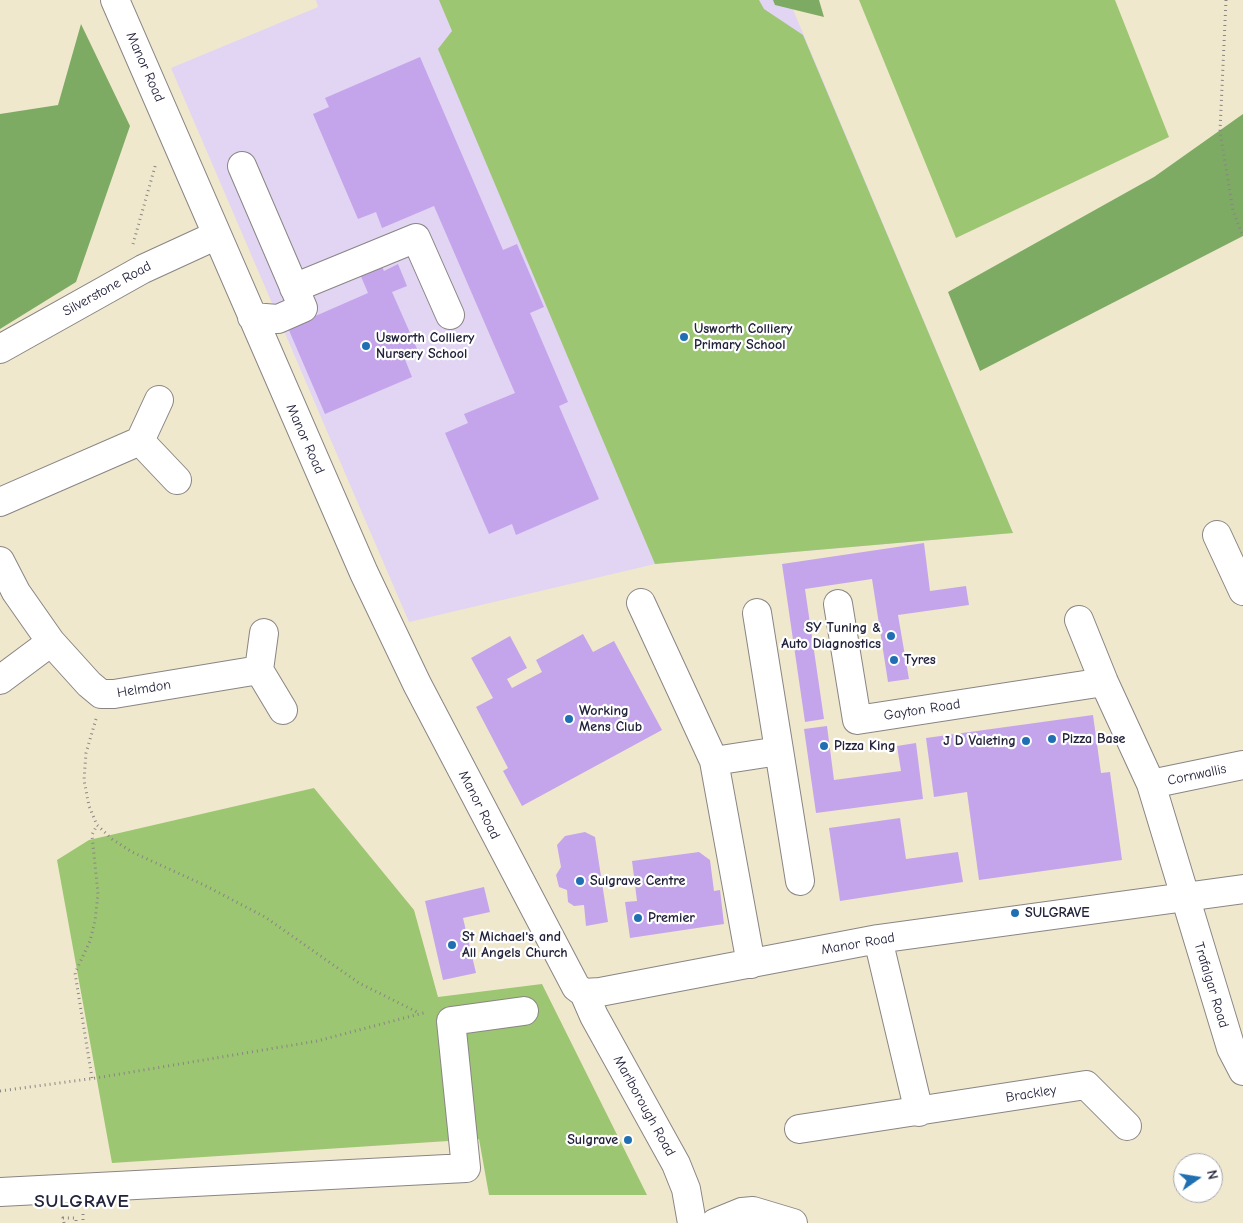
<!DOCTYPE html>
<html>
<head>
<meta charset="utf-8">
<style>
  body { margin:0 }
  #map { position:relative; width:1243px; height:1223px; overflow:hidden; background:#f0e8cd; font-family:"Comic Neue",sans-serif }
  canvas { display:block }
  .north { position:absolute; left:1173px; top:1153px; width:50px; height:50px; box-sizing:border-box; background:#fff; border:1px solid #a7a7b1; border-radius:50%; rotate:77deg; font-size:14px; font-weight:700; line-height:20px; text-align:center; color:#22223b }
  .north::after { content:''; display:block; margin:auto; width:18px; height:22px; background:#1f6fb2; clip-path:polygon(50% 0,100% 100%,50% 72%,0 100%) }
</style>
</head>
<body>
<div id="map">
<canvas width="1243" height="1223"></canvas>
<div class="north">N</div>
</div>
<script>
const ctx = document.querySelector('canvas').getContext('2d');
ctx.lineJoin = 'round';
function paint(path, color) { ctx.fillStyle = color; ctx.fill(path, 'evenodd'); }
const shape = rows => new Path2D(rows.map(r => 'M' + r).join(''));
function trace(path, color, width, dash) { ctx.strokeStyle = color; ctx.lineWidth = width; ctx.lineCap = dash ? 'butt' : 'round'; ctx.setLineDash(dash || []); ctx.stroke(path); }
function label(font, color, halo, rows, align = 'center') {
  ctx.font = font + ' "Comic Neue",sans-serif'; ctx.lineWidth = 4.5; ctx.setLineDash([]); ctx.textBaseline = 'middle'; ctx.strokeStyle = halo; ctx.fillStyle = color; for (const [text, x, y, turn = 0] of rows) {
    ctx.save(); ctx.translate(x, y); ctx.rotate((+turn || 0) * Math.PI / 180); ctx.textAlign = isNaN(turn) ? turn : align; if (halo) ctx.strokeText(text, 0, 0); ctx.fillText(text, 0, 0); ctx.restore();
  }
}
const built = shape([
  [316,0,789,0,1013,533,655,564,409,622,171,68,318,7]
]);
const green = shape([
  [439,0,759,0,764,9,803,35,1013,533,655,564,438,49,452,31],
  [859,0,1115,0,1169,137,956,238],
  [314,788,414,910,438,997,542,984,647,1195,489,1195,479,1139,112,1163,57,860,89,840]
]);
const forest = shape([
  [773,0,819,0,824,17,775,5],
  [81,24,130,126,76,282,0,329,0,114,58,105],
  [1243,114,1243,236,980,371,948,292,1154,177]
]);
const building = shape([
  [420,57,503,250,517,244,544,307,530,313,568,402,559,406,599,499,516,535,512,524,489,534,445,433,468,423,464,414,515,393,434,206,382,228,376,212,358,219,313,114,329,107,325,98],
  [378,258,384,271,398,264,407,286,392,292,418,351,404,357,412,377,325,414,288,328,368,293,357,267],
  [924,543,930,591,966,586,969,605,898,615,909,679,888,682,872,579,805,589,824,719,805,722,782,564],
  [583,634,593,652,614,641,662,730,522,806,503,771,508,768,476,707,493,698,471,658,510,636,527,668,507,679,512,688,542,672,536,660],
  [1093,715,1101,773,1110,772,1122,860,979,880,967,792,934,797,926,738],
  [827,726,834,780,901,771,897,746,916,743,923,799,816,813,804,729],
  [900,818,906,859,958,852,963,882,840,901,829,828],
  [585,832,595,837,608,922,586,926,584,905,574,906,568,902,567,890,559,887,556,875,561,867,557,845,565,836],
  [699,852,710,860,714,891,720,890,724,924,630,938,625,902,637,901,632,861],
  [484,887,490,912,463,918,476,973,443,980,425,901]
]);
const path = shape([
  [1226,0,1220,131,1233,211,1243,237],
  [133,244,156,163],
  [96,719,86,753,84,780,89,806,97,825,112,839,132,852,204,885,265,917,359,983,419,1013],
  [92,1078,75,973,90,941,95,921,98,894,92,835,97,825],
  [0,1091,96,1078,317,1041,427,1012],
  [83,1214,83,1223],
  [64,1223,63,1218,76,1218,76,1223]
]);
const minor = shape([
  [115,0,364,573,417,684,576,987,584,993,600,992,878,939,1243,889],
  [242,166,303,308,278,319,252,317],
  [294,288,416,238,450,315],
  [0,349,143,269,217,235],
  [159,400,140,441,177,480],
  [0,502,140,441],
  [1217,535,1243,591],
  [0,561,16,592,51,642,89,684,101,694,114,694,259,670],
  [641,603,714,761,751,964],
  [838,604,857,720,1104,682],
  [757,613,800,881],
  [1079,620,1104,682,1151,784,1231,1048,1243,1071],
  [264,633,259,670,283,710],
  [0,680,51,642],
  [714,761,779,751],
  [1151,784,1243,765],
  [878,939,919,1112],
  [584,993,594,1016,676,1164,686,1189,692,1223],
  [799,1129,1086,1085,1127,1126],
  [0,1192,466,1168,451,1021,524,1011],
  [715,1223,742,1212,753,1211,793,1223]
]);
const markers = [
  [684,337,5,"#1f6fb2"],
  [366,346,5,"#1f6fb2"],
  [891,636,5,"#1f6fb2"],
  [894,660,5,"#1f6fb2"],
  [569,719,5,"#1f6fb2"],
  [1052,739,5,"#1f6fb2"],
  [1026,741,5,"#1f6fb2"],
  [824,746,5,"#1f6fb2"],
  [580,881,5,"#1f6fb2"],
  [1015,913,5,"#1f6fb2"],
  [638,918,5,"#1f6fb2"],
  [452,945,5,"#1f6fb2"],
  [628,1140,5,"#1f6fb2"]
];
const streetNames = [
  ["Manor Road",145,67,66],
  ["Silverstone Road",107,289,-29],
  ["Manor Road",305,439,66],
  ["Helmdon",144,689,-9],
  ["Gayton Road",922,710,-9],
  ["Cornwallis",1197,775,-12],
  ["Manor Road",479,805,63],
  ["Manor Road",858,944,-10],
  ["Trafalgar Road",1211,985,73],
  ["Brackley",1031,1094,-9],
  ["Marlborough Road",644,1106,61]
];
const poiNames = [
  ["Usworth Colliery",694,329],
  ["Primary School",694,345],
  ["Usworth Colliery",376,338],
  ["Nursery School",376,354],
  ["SY Tuning &",881,628,"right"],
  ["Auto Diagnostics",881,644,"right"],
  ["Tyres",904,660],
  ["Working",579,711],
  ["Mens Club",579,727],
  ["Pizza Base",1062,739],
  ["J D Valeting",1016,741,"right"],
  ["Pizza King",834,746],
  ["Sulgrave Centre",590,881],
  ["SULGRAVE",1025,913],
  ["Premier",648,918],
  ["St Michael's and",462,937],
  ["All Angels Church",462,953],
  ["Sulgrave",618,1140,"right"]
];
const districtNames = [
  ["SULGRAVE",82,1202]
];
paint(built, '#e2d4f3');
paint(green, '#9dc672');
paint(forest, '#7eab64');
paint(building, '#c4a5eb');
trace(minor, '#898584', 30);
trace(path, '#898584', 3, [1, 4]);
trace(minor, '#fff', 28);
for (const [x, y, r, color] of markers) { const dot = new Path2D(); dot.arc(x, y, r, 0, 2 * Math.PI); ctx.fillStyle = color; ctx.fill(dot); trace(dot, '#fff', 2); }
label('14px', '#22223b', '#fff', streetNames);
label('bold 14px', '#22223b', '#fff', poiNames, 'left');
ctx.letterSpacing = '1px';
label('bold 19px', '#22223b', '#fff', districtNames);
ctx.letterSpacing = '0px';
</script>
</body>
</html>
